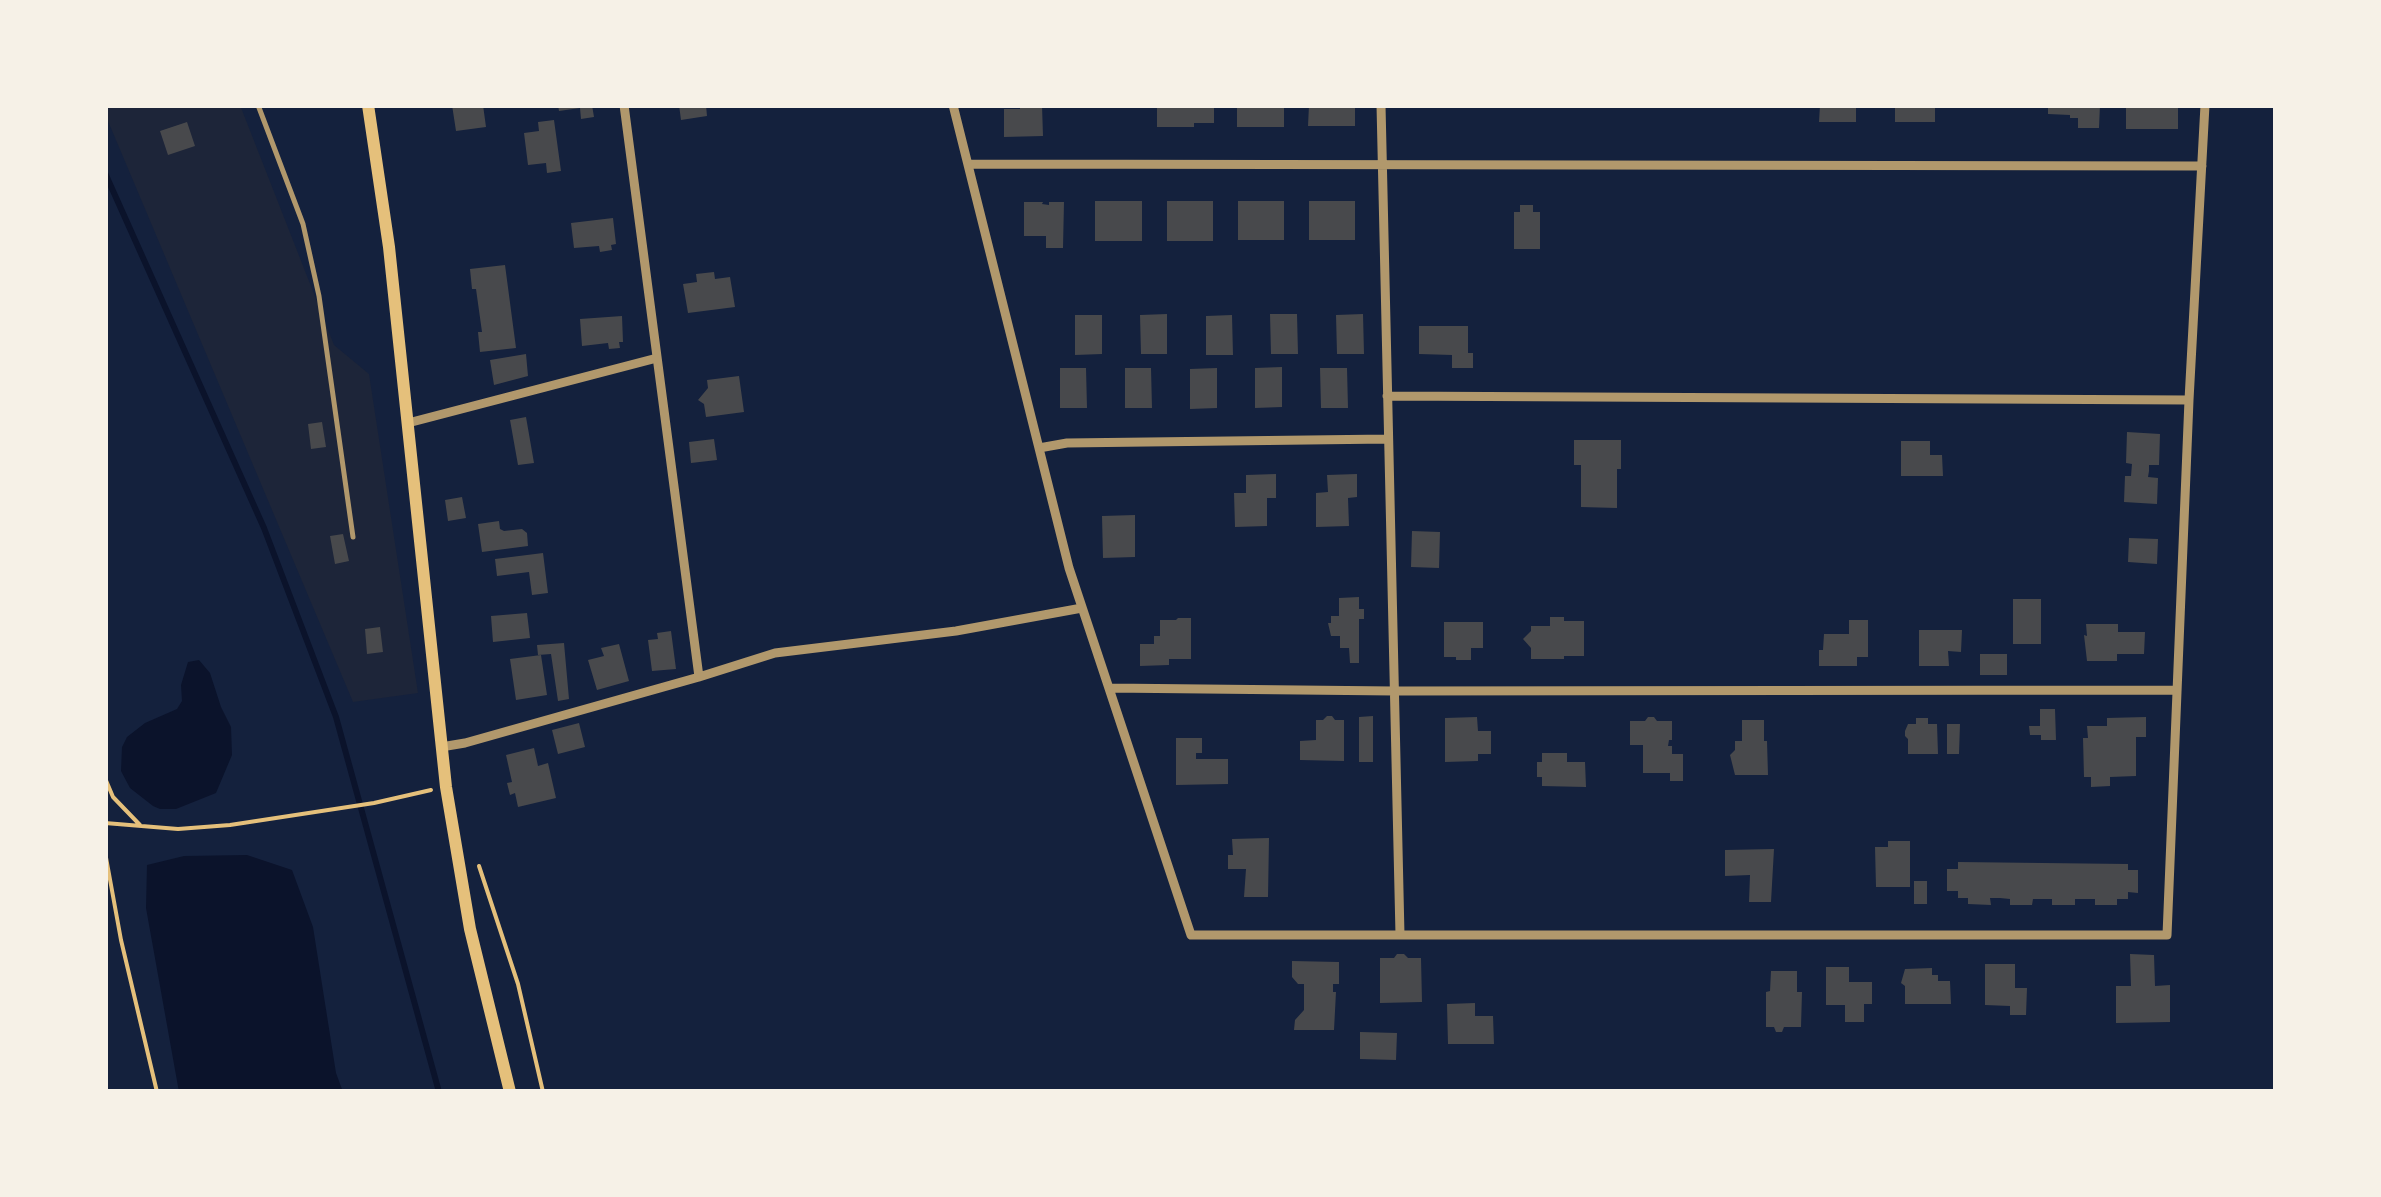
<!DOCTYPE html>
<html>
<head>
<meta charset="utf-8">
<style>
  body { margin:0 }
  #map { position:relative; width:2381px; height:1197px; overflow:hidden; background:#14213d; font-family:Inter,sans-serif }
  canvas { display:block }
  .frame { position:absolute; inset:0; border:108px solid #f6f1e7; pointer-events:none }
</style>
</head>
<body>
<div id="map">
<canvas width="2381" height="1197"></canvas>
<div class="frame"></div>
</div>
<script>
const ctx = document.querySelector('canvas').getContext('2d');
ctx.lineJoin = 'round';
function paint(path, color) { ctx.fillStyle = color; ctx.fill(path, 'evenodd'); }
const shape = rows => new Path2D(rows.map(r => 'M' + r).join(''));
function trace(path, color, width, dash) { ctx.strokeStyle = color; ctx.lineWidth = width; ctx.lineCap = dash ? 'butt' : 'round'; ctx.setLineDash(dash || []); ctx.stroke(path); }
const green = shape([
  [105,105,240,105,334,345,369,374,418,693,353,702,105,114]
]);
const water = shape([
  [199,660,210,673,221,707,231,727,232,755,216,793,176,809,160,809,153,806,130,788,121,771,122,747,127,737,145,723,177,709,182,701,181,685,188,662],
  [247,855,292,870,313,927,336,1073,343,1092,179,1092,146,908,147,865,184,856]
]);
const stream = shape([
  [105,173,264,528,336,717,439,1092]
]);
const building = shape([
  [452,105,483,105,486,127,456,131],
  [558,105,592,105,594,117,581,119,580,108,559,111],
  [679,105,706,105,707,116,681,120],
  [1020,105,1042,105,1043,136,1004,137,1004,109,1020,109],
  [1157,105,1214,105,1214,123,1194,123,1194,127,1157,127],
  [1237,105,1284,105,1284,127,1237,127],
  [1309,105,1355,105,1355,126,1308,126],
  [1820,105,1856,105,1856,122,1819,122],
  [1895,105,1935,105,1935,122,1895,122],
  [2048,105,2100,105,2099,128,2078,128,2078,118,2070,118,2070,115,2048,114],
  [2126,105,2178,105,2178,129,2126,129],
  [554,120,561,171,547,173,546,163,528,165,524,133,539,131,538,122],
  [187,122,195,146,168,155,160,131],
  [1095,201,1142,201,1142,241,1095,241],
  [1167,201,1213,201,1213,241,1167,241],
  [1238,201,1284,201,1284,240,1238,240],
  [1309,201,1355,201,1355,240,1309,240],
  [1024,202,1043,202,1042,204,1049,205,1049,202,1064,202,1063,248,1046,248,1046,236,1024,236],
  [1520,205,1533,205,1533,212,1540,212,1540,249,1514,249,1514,212,1520,212],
  [613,218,616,244,611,245,612,250,600,252,599,246,574,248,571,223],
  [505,265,516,348,480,352,478,332,482,332,476,289,472,289,470,269],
  [714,272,715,279,730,277,735,307,688,313,683,284,697,282,696,274],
  [1167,314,1167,354,1141,354,1140,315],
  [1270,314,1297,314,1298,354,1271,354],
  [1363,314,1364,354,1337,354,1336,315],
  [1075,315,1102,315,1102,354,1075,355],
  [1232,315,1233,355,1206,355,1206,316],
  [622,316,623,342,619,342,620,348,609,349,608,343,582,346,580,319],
  [1419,326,1468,326,1468,353,1473,353,1473,368,1452,368,1452,355,1419,354],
  [526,354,528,376,494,385,490,360],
  [1282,367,1282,407,1255,408,1255,368],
  [1060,368,1086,368,1087,408,1060,408],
  [1125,368,1151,368,1152,408,1125,408],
  [1217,368,1217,408,1190,409,1190,369],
  [1320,368,1347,368,1348,408,1321,408],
  [739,376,744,412,706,417,704,404,698,400,708,388,707,380],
  [526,417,534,463,518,465,510,420],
  [322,422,326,447,311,449,308,424],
  [2127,432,2160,434,2159,465,2149,465,2149,471,2148,477,2158,478,2157,504,2124,502,2125,476,2131,476,2132,464,2126,463],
  [714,439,717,460,691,463,689,442],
  [1574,440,1621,440,1621,469,1617,469,1617,508,1581,507,1581,465,1574,465],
  [1901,441,1930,441,1930,455,1942,455,1943,476,1901,476],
  [1276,474,1276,498,1267,498,1267,526,1235,527,1234,493,1246,493,1246,475],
  [1357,474,1357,497,1348,498,1349,526,1316,527,1316,493,1328,492,1327,475],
  [462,497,466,518,448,521,445,500],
  [1135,515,1135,557,1103,558,1102,516],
  [499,521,500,529,504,531,522,529,527,533,528,546,482,552,478,524],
  [1412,531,1440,532,1439,568,1411,567],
  [343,534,349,561,335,564,330,536],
  [2129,538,2158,539,2157,564,2128,562],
  [543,553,548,593,532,595,529,572,497,576,495,559],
  [1359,597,1359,609,1364,609,1364,619,1359,619,1359,663,1350,663,1349,648,1340,648,1340,636,1331,636,1328,623,1331,623,1331,616,1339,616,1339,598],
  [2013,599,2041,599,2041,644,2013,644],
  [527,613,530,638,493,642,491,616],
  [1550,617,1564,617,1564,621,1584,621,1584,656,1564,656,1564,659,1531,659,1531,648,1523,639,1531,631,1531,626,1550,626],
  [1178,618,1191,618,1191,659,1169,659,1169,665,1140,666,1140,644,1154,644,1154,636,1160,636,1160,620,1176,620],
  [1849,620,1868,620,1868,657,1857,657,1857,666,1819,666,1819,650,1823,650,1824,634,1849,634],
  [1444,622,1483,622,1483,648,1471,648,1471,660,1456,660,1456,657,1444,657],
  [2086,624,2118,624,2118,632,2145,632,2144,654,2117,654,2117,661,2087,661,2084,635,2087,636],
  [380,627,383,652,367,654,365,629],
  [1919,630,1962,630,1961,652,1948,651,1949,666,1919,666],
  [671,631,676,669,652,671,648,640,658,639,657,633],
  [564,643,569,699,558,701,551,654,538,655,537,645],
  [619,644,629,681,597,690,588,660,604,656,601,648],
  [1980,654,2007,654,2007,675,1980,675],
  [541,655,547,695,516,700,510,659],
  [2040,709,2055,709,2056,740,2041,740,2041,735,2030,735,2029,726,2040,726],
  [1327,716,1332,716,1335,720,1344,720,1344,761,1300,760,1300,741,1316,740,1316,720,1323,720],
  [1373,716,1373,762,1359,762,1359,717],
  [1477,717,1478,731,1491,731,1491,754,1478,754,1478,761,1445,762,1445,718],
  [1648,717,1654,717,1657,721,1672,721,1672,740,1669,740,1668,746,1672,746,1672,754,1683,754,1683,781,1670,781,1670,773,1643,773,1643,745,1630,745,1630,721,1645,721],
  [2146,717,2146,737,2136,737,2136,776,2110,777,2110,786,2091,787,2091,777,2084,777,2083,738,2088,738,2087,726,2107,726,2107,718],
  [1916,718,1928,718,1928,724,1937,724,1938,754,1908,754,1908,739,1905,736,1905,731,1908,724,1916,724],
  [1742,720,1764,720,1764,741,1767,741,1768,775,1735,775,1730,755,1735,750,1735,741,1742,741],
  [579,723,585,747,558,754,552,730],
  [1947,724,1960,724,1959,754,1947,754],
  [1176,738,1202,738,1202,753,1196,753,1196,759,1228,759,1228,784,1176,785],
  [534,748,538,766,548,763,556,798,518,807,515,793,510,795,507,783,512,782,506,755],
  [1542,753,1567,753,1567,762,1585,762,1586,787,1542,786,1542,777,1537,777,1537,762,1542,762],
  [1269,838,1268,897,1244,897,1246,869,1228,869,1228,855,1233,855,1232,839],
  [1888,841,1910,841,1910,887,1876,887,1875,847,1888,847],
  [1774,849,1771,902,1749,902,1750,875,1725,876,1725,850],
  [1958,862,2128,864,2128,870,2138,870,2138,893,2128,892,2128,899,2117,899,2117,905,2095,905,2095,899,2075,899,2075,905,2052,905,2052,899,2033,899,2032,905,2010,905,2010,899,2000,898,1990,898,1991,905,1968,904,1968,898,1958,898,1958,891,1947,891,1947,869,1958,869],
  [1914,881,1927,881,1927,904,1914,904],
  [1397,954,1404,954,1408,958,1421,958,1422,1002,1380,1003,1380,958,1394,958],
  [2130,954,2154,955,2155,986,2170,985,2170,1022,2116,1023,2116,986,2131,986],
  [1292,961,1339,962,1339,984,1333,984,1333,992,1336,992,1334,1030,1294,1030,1295,1020,1304,1010,1304,984,1298,984,1292,977],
  [1985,964,2015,964,2015,988,2027,988,2026,1015,2010,1015,2010,1006,1985,1005],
  [1826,967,1849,967,1849,982,1872,982,1872,1004,1864,1004,1864,1022,1845,1022,1845,1005,1826,1005],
  [1932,968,1932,975,1938,975,1938,981,1950,981,1951,1004,1905,1004,1905,986,1901,983,1905,969],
  [1771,971,1797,971,1797,992,1802,992,1801,1027,1784,1027,1782,1032,1776,1032,1774,1027,1766,1027,1766,992,1770,991],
  [1475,1003,1475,1016,1493,1016,1494,1044,1448,1044,1447,1004],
  [1360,1032,1397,1033,1396,1060,1360,1059]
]);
const path = shape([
  [105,778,113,797,140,825],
  [105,823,178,829,230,825,374,803,431,790],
  [105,852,121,940,157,1092],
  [479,866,518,984,543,1092]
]);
const service = shape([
  [258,105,303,224,319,296,353,537]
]);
const minor = shape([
  [624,105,699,677],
  [953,105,1069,568,1191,935,2167,935,2189,400,2205,105],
  [1381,105,1400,935],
  [968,164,2202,166],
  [1387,396,2189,400],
  [408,423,657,358],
  [1039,448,1067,443,1388,439],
  [1109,688,1394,691,2177,690],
  [441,747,465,743,699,677,775,653,956,631,1082,608]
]);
const secondary = shape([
  [368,105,389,247,446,787,470,929,510,1092]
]);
paint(green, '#1d2539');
paint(water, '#0b132b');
trace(stream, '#0b132b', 6);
paint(building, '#48494c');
trace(path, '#e5c07b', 4);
trace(service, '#b1986c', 5);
trace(minor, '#b1986c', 9);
trace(secondary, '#e5c07b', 12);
</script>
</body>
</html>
